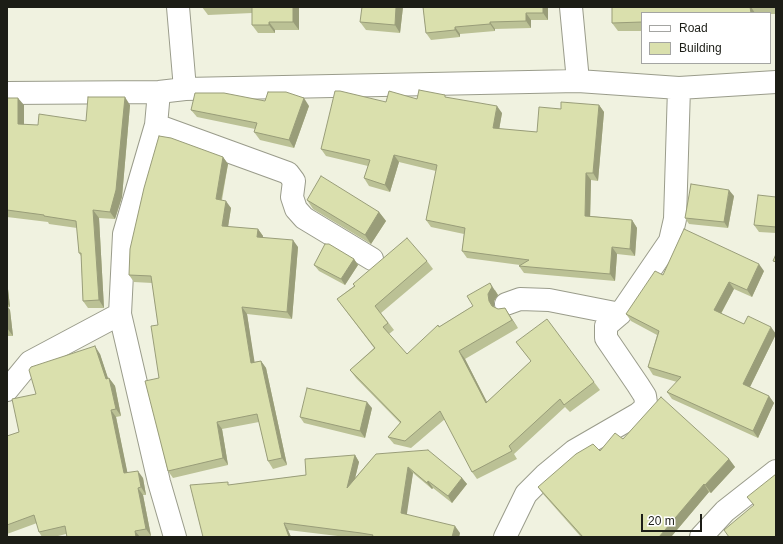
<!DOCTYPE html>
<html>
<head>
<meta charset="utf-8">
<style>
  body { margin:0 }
  #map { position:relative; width:783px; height:544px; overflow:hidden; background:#f0f2e0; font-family:Arial,sans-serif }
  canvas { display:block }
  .frame { position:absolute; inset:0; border:8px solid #1c1d16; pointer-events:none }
  .legend { position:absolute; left:641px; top:12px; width:130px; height:52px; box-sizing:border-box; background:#fff; border:1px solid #a4a5a2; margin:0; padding:5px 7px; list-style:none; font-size:12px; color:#1c1d16 }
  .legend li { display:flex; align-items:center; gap:8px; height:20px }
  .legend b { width:20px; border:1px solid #a4a5a2 }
  .scale { position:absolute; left:641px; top:514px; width:61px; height:18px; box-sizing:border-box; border:2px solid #1c1d16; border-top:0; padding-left:5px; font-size:12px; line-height:14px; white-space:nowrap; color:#1c1d16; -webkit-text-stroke:3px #fff; paint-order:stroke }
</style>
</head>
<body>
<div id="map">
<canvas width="783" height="544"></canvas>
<div class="frame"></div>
<ul class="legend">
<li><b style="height:5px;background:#fff"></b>Road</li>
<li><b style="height:11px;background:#dae0ad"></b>Building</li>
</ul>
<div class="scale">20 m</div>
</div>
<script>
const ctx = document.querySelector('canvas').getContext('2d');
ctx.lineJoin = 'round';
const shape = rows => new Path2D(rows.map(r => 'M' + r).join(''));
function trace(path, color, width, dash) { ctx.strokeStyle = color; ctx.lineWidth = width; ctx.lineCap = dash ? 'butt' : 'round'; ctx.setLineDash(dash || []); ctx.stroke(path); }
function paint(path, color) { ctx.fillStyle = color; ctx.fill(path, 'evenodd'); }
const minor = shape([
  [178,7,185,89],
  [571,7,578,81],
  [159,92,156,125,124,234,120,314,159,482,175,537],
  [7,93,159,92,185,89,578,81,679,88,776,82],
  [156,125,288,173,294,181,292,197,296,209,304,218,372,259],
  [506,304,520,299,549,300,620,314],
  [7,390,30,362,120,314],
  [505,537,526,494,545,475,574,451,638,414,644,409,646,403,645,396,638,385,606,338,606,326,620,314,670,241,675,219,679,88],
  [701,537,725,511,776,471]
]);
const wall = shape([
  [202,7,299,7,299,30,275,30,275,33,258,33,252,25,252,13,208,15],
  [403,7,400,33,366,30,360,22],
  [423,7,548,7,548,20,531,20,531,28,495,29,495,31,460,34,460,37,431,40,426,33],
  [612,7,776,7,776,14,770,14,770,13,642,13,642,31,618,31,612,23],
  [446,97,502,113,499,129,537,132,561,109,599,105,604,112,598,181,591,180,590,216,632,220,637,228,635,256,617,254,615,281,524,273,519,266,520,265,467,258,462,251,464,234,431,227,426,220,436,171,399,162,390,192,369,186,364,178,368,166,326,156,321,149,386,102],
  [7,98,24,105,24,125,38,125,86,121,130,105,122,197,115,219,99,218,104,308,88,308,83,301,81,256,79,253,77,228,49,224,48,222,7,217],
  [265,101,309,106,294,148,260,140,254,132,255,129,197,117,191,110],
  [223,157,228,164,222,200,231,208,228,227,258,229,263,236,263,238,298,247,292,319,247,314,254,362,261,361,266,368,287,465,273,469,268,461,259,422,222,429,228,465,173,478,168,471,159,378,158,325,152,283,134,282,129,275],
  [734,196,728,228,689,224,685,218],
  [776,197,776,233,759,232,754,225],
  [307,200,379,212,386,221,371,244,313,209],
  [354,259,358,265,345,285,319,271,314,265],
  [427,261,433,269,381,313,394,330,389,334,407,354,439,327,473,306,495,290,498,295,494,301,494,307,498,309,505,308,518,328,465,359,487,402,531,361,516,342,594,382,600,390,570,412,565,407,514,454,517,459,477,479,472,472,445,419,411,448,394,444,388,437,400,423,356,378,350,370,374,348,337,299,354,286,353,284],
  [764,271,752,297,734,289,721,314,744,324,776,334,750,387,769,396,774,403,758,438,672,399,667,392,677,382,653,375,648,367,657,335,631,321,626,314,663,275],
  [7,280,10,307,8,307,10,310,13,336,7,336],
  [100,354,108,379,109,378,115,386,121,416,116,417,127,472,143,478,146,495,143,495,151,536,145,537,67,537,66,534,54,537,42,537,39,532,37,523,7,534,7,436,19,432,36,394],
  [372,408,365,438,304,423,300,417],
  [600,451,729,459,735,467,711,493,709,492,671,537,581,537,543,494,538,487],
  [376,454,462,478,467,484,452,503,433,488,432,489,413,473,406,514,460,533,459,537,346,537,288,530,291,537,203,537,230,485,306,475,355,455,359,462,355,478]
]);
const shadedWall = shape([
  [293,7,299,7,299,30,293,22],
  [396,7,403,7,400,33,395,25],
  [543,7,548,7,548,20,543,13],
  [750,7,751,7,755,13,751,13],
  [526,13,531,20,531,28,526,21],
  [269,22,275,30,275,33,269,25],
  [490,22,495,29,495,31,490,24],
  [455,27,460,34,460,37,455,30],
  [125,97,130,105,122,197,115,219,110,212],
  [18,98,24,105,24,132,18,124],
  [304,98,309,106,294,148,289,140],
  [599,105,604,112,598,181,593,173],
  [497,106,502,113,498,136,493,128],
  [394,155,399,162,390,192,385,185],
  [223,157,228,164,220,206,216,199],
  [586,173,591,180,590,223,585,216],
  [729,190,734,196,728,228,724,222],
  [226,201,231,208,227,233,222,226],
  [93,210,99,218,104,308,99,300],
  [379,212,386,221,371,244,365,235],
  [632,220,637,228,635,256,630,249],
  [258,229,263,236,262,244,257,237],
  [293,240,298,247,292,319,287,312],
  [612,247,617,254,615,281,610,274],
  [354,259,358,265,345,285,341,279],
  [759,264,764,271,752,297,747,290],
  [7,280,10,307,7,303],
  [729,282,734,289,719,317,714,310],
  [490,283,498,295,494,301,494,309,489,301,488,294],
  [7,306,10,310,13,336,7,328],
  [242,307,247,314,256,371,251,363],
  [505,308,510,316,518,328,512,320],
  [771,327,776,334,748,391,743,384],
  [95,346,100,354,111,387,106,379],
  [459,351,465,359,491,410,486,403],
  [261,361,266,368,287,465,282,458],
  [109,378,115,386,121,416,116,409],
  [769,396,774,403,758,438,753,431],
  [367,402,372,408,365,438,360,431],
  [111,410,116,417,129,480,124,473],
  [217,422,222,429,228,465,223,458],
  [355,455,359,462,351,495,347,488],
  [729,459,735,467,711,493,705,485],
  [408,467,413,473,406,520,401,513],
  [138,471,143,478,146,495,141,487],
  [462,478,467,484,452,503,448,496],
  [428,481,433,488,432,489,427,483],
  [704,484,709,492,671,537,659,537],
  [138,488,143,495,151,536,146,529],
  [284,523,288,530,291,537,289,537],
  [455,526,460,533,459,537,452,537],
  [135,531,140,537,136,537]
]);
const building = shape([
  [252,7,293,7,293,22,269,22,269,25,252,25,252,7],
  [362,7,396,7,395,25,360,22,362,7],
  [423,7,543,7,543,13,526,13,526,21,490,22,490,24,455,27,455,30,426,33,423,7],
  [612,7,750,7,751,13,642,13,642,22,612,23,612,7],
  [419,90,445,95,445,97,497,106,493,128,537,132,539,107,561,109,561,102,599,105,593,173,586,173,585,216,632,220,630,249,612,247,610,274,519,266,529,260,462,251,465,228,426,220,437,165,394,155,385,185,364,178,370,160,321,149,335,91,340,91,386,102,389,91,417,99,419,90],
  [268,92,286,92,304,98,289,140,254,132,257,123,191,110,195,93,224,93,265,101,268,92],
  [88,97,125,97,116,190,110,212,93,210,99,300,83,301,81,253,79,253,76,221,44,216,44,215,7,210,7,98,18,98,18,124,38,125,39,114,86,121,88,97],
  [159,136,171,138,223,157,216,199,226,201,222,226,258,229,257,237,293,240,287,312,242,307,251,363,261,361,282,458,268,461,257,414,217,422,223,458,168,471,145,381,159,378,151,326,158,325,151,276,129,275,130,249,144,188,159,136],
  [321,176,379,212,365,235,307,200,321,176],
  [691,184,729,190,724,222,685,218,691,184],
  [758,195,776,197,776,227,754,225,758,195],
  [684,229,759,264,747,290,729,282,714,310,744,324,748,316,771,327,743,384,769,396,753,431,667,392,681,377,648,367,659,331,626,314,655,271,663,275,684,229],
  [407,238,427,261,375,306,388,323,383,327,407,354,438,325,439,327,473,306,467,296,490,283,492,287,488,294,489,301,492,306,498,309,505,308,512,320,459,351,486,403,531,361,516,342,547,319,594,382,564,405,560,399,509,446,512,451,472,472,440,411,405,441,388,437,401,422,350,370,375,348,337,299,355,286,353,284,407,238],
  [325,244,329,244,354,259,341,279,314,265,325,244],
  [776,254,776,262,773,261,776,254],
  [95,346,106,379,109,378,116,409,111,410,124,473,138,471,141,487,138,488,146,529,135,531,136,537,67,537,65,526,39,532,34,515,7,525,7,436,19,432,12,399,36,394,29,370,31,367,95,346],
  [307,388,367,402,360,431,300,417,307,388],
  [661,397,729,459,705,485,704,484,659,537,583,537,538,487,576,454,593,444,600,451,615,433,623,439,661,397],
  [428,450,462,478,448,496,428,481,427,483,408,467,401,513,455,526,452,537,372,537,373,535,361,533,284,523,289,537,203,537,190,485,228,482,228,485,306,475,305,459,355,455,347,488,376,454,428,450],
  [776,474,776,537,729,537,724,530,754,505,747,497,776,474]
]);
trace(minor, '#9a9c8b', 24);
trace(minor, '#fff', 22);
paint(wall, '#bbc195');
paint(shadedWall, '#999d79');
paint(building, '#dae0ad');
trace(building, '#999d79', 1);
</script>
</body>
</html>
